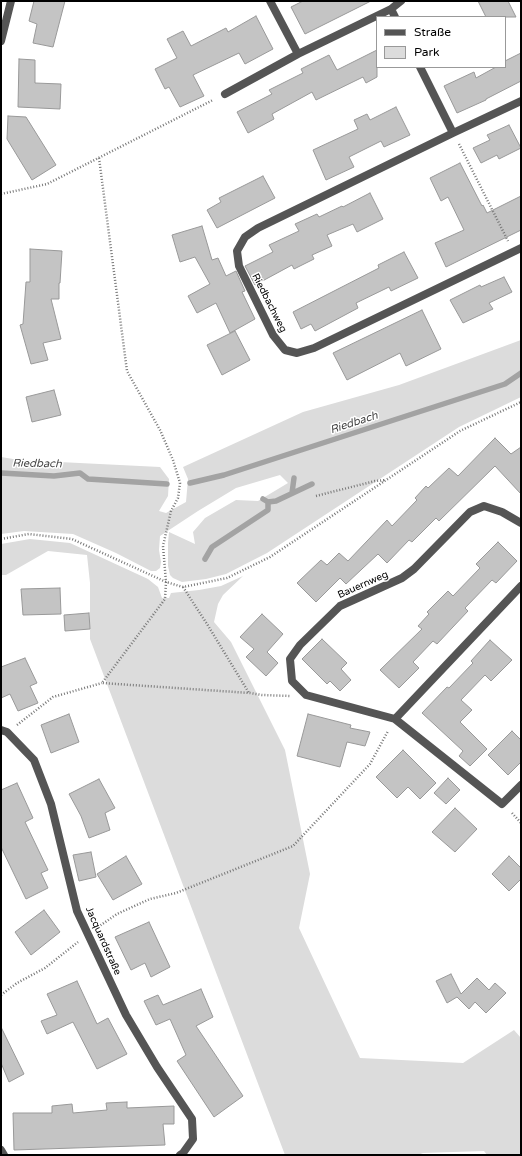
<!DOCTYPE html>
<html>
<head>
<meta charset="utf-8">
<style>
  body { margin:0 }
  #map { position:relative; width:522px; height:1156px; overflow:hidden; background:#fff; font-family:"Varela Round",sans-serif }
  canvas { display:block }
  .frame { position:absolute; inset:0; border:2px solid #000; pointer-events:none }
  .legend { position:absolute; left:376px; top:16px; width:130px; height:52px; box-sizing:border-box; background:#fff; border:1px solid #999; margin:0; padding:5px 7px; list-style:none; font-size:12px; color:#000 }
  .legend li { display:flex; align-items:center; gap:8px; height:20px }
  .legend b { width:20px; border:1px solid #999 }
</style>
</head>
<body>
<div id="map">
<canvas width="522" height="1156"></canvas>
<div class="frame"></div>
<ul class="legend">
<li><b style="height:5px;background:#555"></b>Straße</li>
<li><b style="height:11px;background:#dcdcdc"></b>Park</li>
</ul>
</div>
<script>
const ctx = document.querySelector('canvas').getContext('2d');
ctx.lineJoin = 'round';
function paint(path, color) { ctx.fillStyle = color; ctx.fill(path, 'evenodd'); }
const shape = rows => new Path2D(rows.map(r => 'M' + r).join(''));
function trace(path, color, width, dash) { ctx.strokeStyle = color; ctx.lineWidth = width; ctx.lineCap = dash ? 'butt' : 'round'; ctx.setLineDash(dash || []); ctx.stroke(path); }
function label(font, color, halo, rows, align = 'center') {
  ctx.font = font + ' "Varela Round",sans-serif'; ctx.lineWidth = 3; ctx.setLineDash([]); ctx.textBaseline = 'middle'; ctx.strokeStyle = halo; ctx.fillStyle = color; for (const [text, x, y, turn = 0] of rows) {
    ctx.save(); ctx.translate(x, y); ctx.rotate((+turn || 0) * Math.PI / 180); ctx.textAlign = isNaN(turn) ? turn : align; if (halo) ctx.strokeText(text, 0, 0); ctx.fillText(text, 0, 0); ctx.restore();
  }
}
const green = shape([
  [521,340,521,397,459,427,267,553,226,574,206,579,182,582,173,578,170,575,168,566,168,543,169,532,195,544,193,532,205,518,236,500,258,501,288,483,280,475,236,488,198,511,160,536,159,550,161,562,160,568,156,571,151,571,116,553,73,534,24,531,1,534,1,457,19,460,160,467,169,479,168,496,159,511,166,513,186,502,188,479,183,467,303,412,399,385],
  [30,539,70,543,148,579,158,587,162,598,169,598,171,593,199,590,221,586,243,576,223,595,218,604,214,622,231,642,285,750,310,874,299,928,360,1058,463,1063,514,1030,521,1038,521,1155,487,1155,484,1151,423,1153,418,1155,285,1155,90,639,90,583,87,555,48,551,6,575,1,575,1,544]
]);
const stream = shape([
  [1,473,54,476,80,473,88,479,167,484],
  [190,483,224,475,505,384,521,373],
  [292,493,294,478],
  [263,499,268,502,276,501,312,484],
  [205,559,212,547,268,510,268,502]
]);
const building = shape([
  [34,1,65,1,53,47,33,43,37,24,29,21,34,1],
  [303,1,371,1,305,34,291,7,303,1],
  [478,1,508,1,516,17,486,17,478,1],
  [256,16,273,49,245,64,239,53,193,75,204,96,180,107,169,87,165,89,155,69,177,58,167,39,183,31,191,46,226,28,228,32,256,16],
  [377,50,377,77,366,83,363,77,316,100,312,92,272,114,274,119,248,133,237,112,272,94,269,90,303,73,301,69,329,55,337,70,377,50],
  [521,53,521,81,486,99,486,100,457,113,444,86,474,72,476,78,496,67,505,67,505,61,521,53],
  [19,59,35,60,35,83,61,84,60,109,18,107,19,59],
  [396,107,410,135,384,147,381,141,349,157,354,167,326,180,313,150,358,129,354,120,367,114,370,120,396,107],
  [8,116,26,117,56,165,32,180,7,139,8,116],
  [509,125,521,148,499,159,497,155,481,163,473,148,490,140,487,135,509,125],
  [460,163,482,206,483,205,487,213,521,196,521,230,446,267,435,243,464,230,448,197,441,201,430,178,460,163],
  [263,176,275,198,217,228,207,210,221,202,219,198,263,176],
  [370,193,383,219,357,232,353,224,327,235,332,246,312,255,314,259,294,269,292,265,255,285,245,266,273,252,269,245,299,231,295,224,317,214,319,217,342,206,343,207,370,193],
  [202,226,212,260,218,258,226,276,236,271,245,291,242,292,255,319,230,333,216,303,197,313,188,296,210,284,195,257,180,262,172,235,202,226],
  [30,249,62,251,60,283,59,283,59,299,51,299,61,339,43,343,48,360,31,364,20,325,23,324,26,282,30,282,30,249],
  [404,252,418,278,391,291,389,287,356,303,358,308,315,331,311,324,301,329,293,312,379,268,378,265,404,252],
  [504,277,512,292,489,303,493,309,463,323,450,300,480,285,481,287,504,277],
  [422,310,441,349,406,366,400,353,347,380,333,353,422,310],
  [235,331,250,360,222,375,207,345,235,331],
  [54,390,61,415,32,422,26,397,54,390],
  [495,438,511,454,521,447,521,494,495,466,439,521,436,518,412,542,409,540,387,563,378,554,346,584,340,578,316,602,297,583,321,560,327,565,339,553,348,561,387,520,392,526,417,500,415,498,426,486,428,488,449,468,458,476,495,438],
  [498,542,517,561,496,583,492,580,465,608,468,611,437,644,433,641,413,662,419,668,399,688,380,670,422,629,418,626,429,614,427,612,448,591,453,596,480,568,476,564,498,542],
  [60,588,61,614,23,615,21,589,60,588],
  [89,613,90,629,65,631,64,615,89,613],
  [262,614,283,634,267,652,278,663,266,676,246,657,254,649,240,637,262,614],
  [322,639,347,663,341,669,351,680,340,691,330,681,327,684,302,659,322,639],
  [490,640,512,660,491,681,485,675,461,700,472,710,460,722,487,749,470,766,459,756,463,751,422,713,447,687,449,688,473,663,471,661,490,640],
  [25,658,37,683,30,686,38,703,18,711,10,694,1,698,1,667,25,658],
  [69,714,79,742,51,753,41,725,69,714],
  [308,714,351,725,350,728,370,732,365,746,347,742,340,767,297,756,308,714],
  [512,731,521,740,521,762,508,775,488,755,512,731],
  [403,750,436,783,420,799,408,787,397,798,376,777,403,750],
  [448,778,460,790,446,804,434,793,448,778],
  [99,779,115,808,105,813,110,830,89,838,81,816,69,794,99,779],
  [17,783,33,818,25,822,48,870,41,873,48,888,26,899,1,847,1,790,17,783],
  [455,808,477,829,455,852,432,832,455,808],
  [91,852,96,877,79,881,73,855,91,852],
  [126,856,142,884,113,900,97,874,126,856],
  [509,856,521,868,521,879,509,891,492,874,509,856],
  [44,910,60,932,31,955,15,932,44,910],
  [149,922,170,967,151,977,145,963,131,970,115,937,149,922],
  [451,974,461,994,477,978,489,990,495,983,506,993,486,1013,475,1002,469,1009,457,997,447,1003,436,981,451,974],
  [77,981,97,1024,108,1018,127,1054,97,1069,73,1022,47,1034,41,1021,57,1015,47,994,77,981],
  [201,989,213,1017,196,1026,243,1096,214,1117,177,1061,186,1055,170,1019,156,1025,144,1001,158,995,163,1005,201,989],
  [1,1027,24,1074,9,1082,1,1063,1,1027],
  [127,1102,127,1108,174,1106,174,1124,163,1124,165,1145,14,1150,13,1113,52,1113,52,1106,72,1104,73,1113,107,1110,106,1103,127,1102]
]);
const path = shape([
  [459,144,508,241],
  [99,158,127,371,160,430,173,460,180,483,178,498,171,511,163,546,166,582,165,599,102,683,250,693,262,695,290,696],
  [1,194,47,184,213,100],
  [316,496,375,481,386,480],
  [1,539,29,534,72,539,166,582,183,587,227,578,270,557,460,431,521,402],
  [183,587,207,624,249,693],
  [17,725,53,697,102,683],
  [512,813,521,823],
  [98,927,117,914,150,899,176,893,293,846,370,764,388,731],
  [1,995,17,983,45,968,78,942]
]);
const minor = shape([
  [270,1,298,54],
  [391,9,395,17],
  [1,41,11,1],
  [420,67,453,133,258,228,245,237,237,251,239,266,273,335,285,350,297,353,314,348,521,248],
  [225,94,298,54,391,9,401,1],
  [453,133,521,101],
  [521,523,502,512,484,506,470,512,414,569,402,578,340,606,300,645,290,659,292,681,306,695,395,719,502,804,521,785],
  [395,719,521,586],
  [1,730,7,732,34,760,51,804,77,911,126,1015,157,1067,192,1119,193,1139,183,1153,180,1155],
  [1,1150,4,1155]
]);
const streetNames = [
  ["Riedbachweg",269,303,63],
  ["Bauernweg",363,585,-24],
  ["Jacquardstraße",103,941,66]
];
const waterNames = [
  ["Riedbach",354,423,-18],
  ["Riedbach",37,464,1]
];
paint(green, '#dcdcdc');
trace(stream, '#a3a3a3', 5.5);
paint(building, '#c4c4c4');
trace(building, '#999', 1);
trace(path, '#777', 2.5, [1, 2]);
trace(minor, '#555', 8);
label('10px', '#000', '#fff', streetNames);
label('italic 11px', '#444', '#fff', waterNames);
</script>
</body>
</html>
